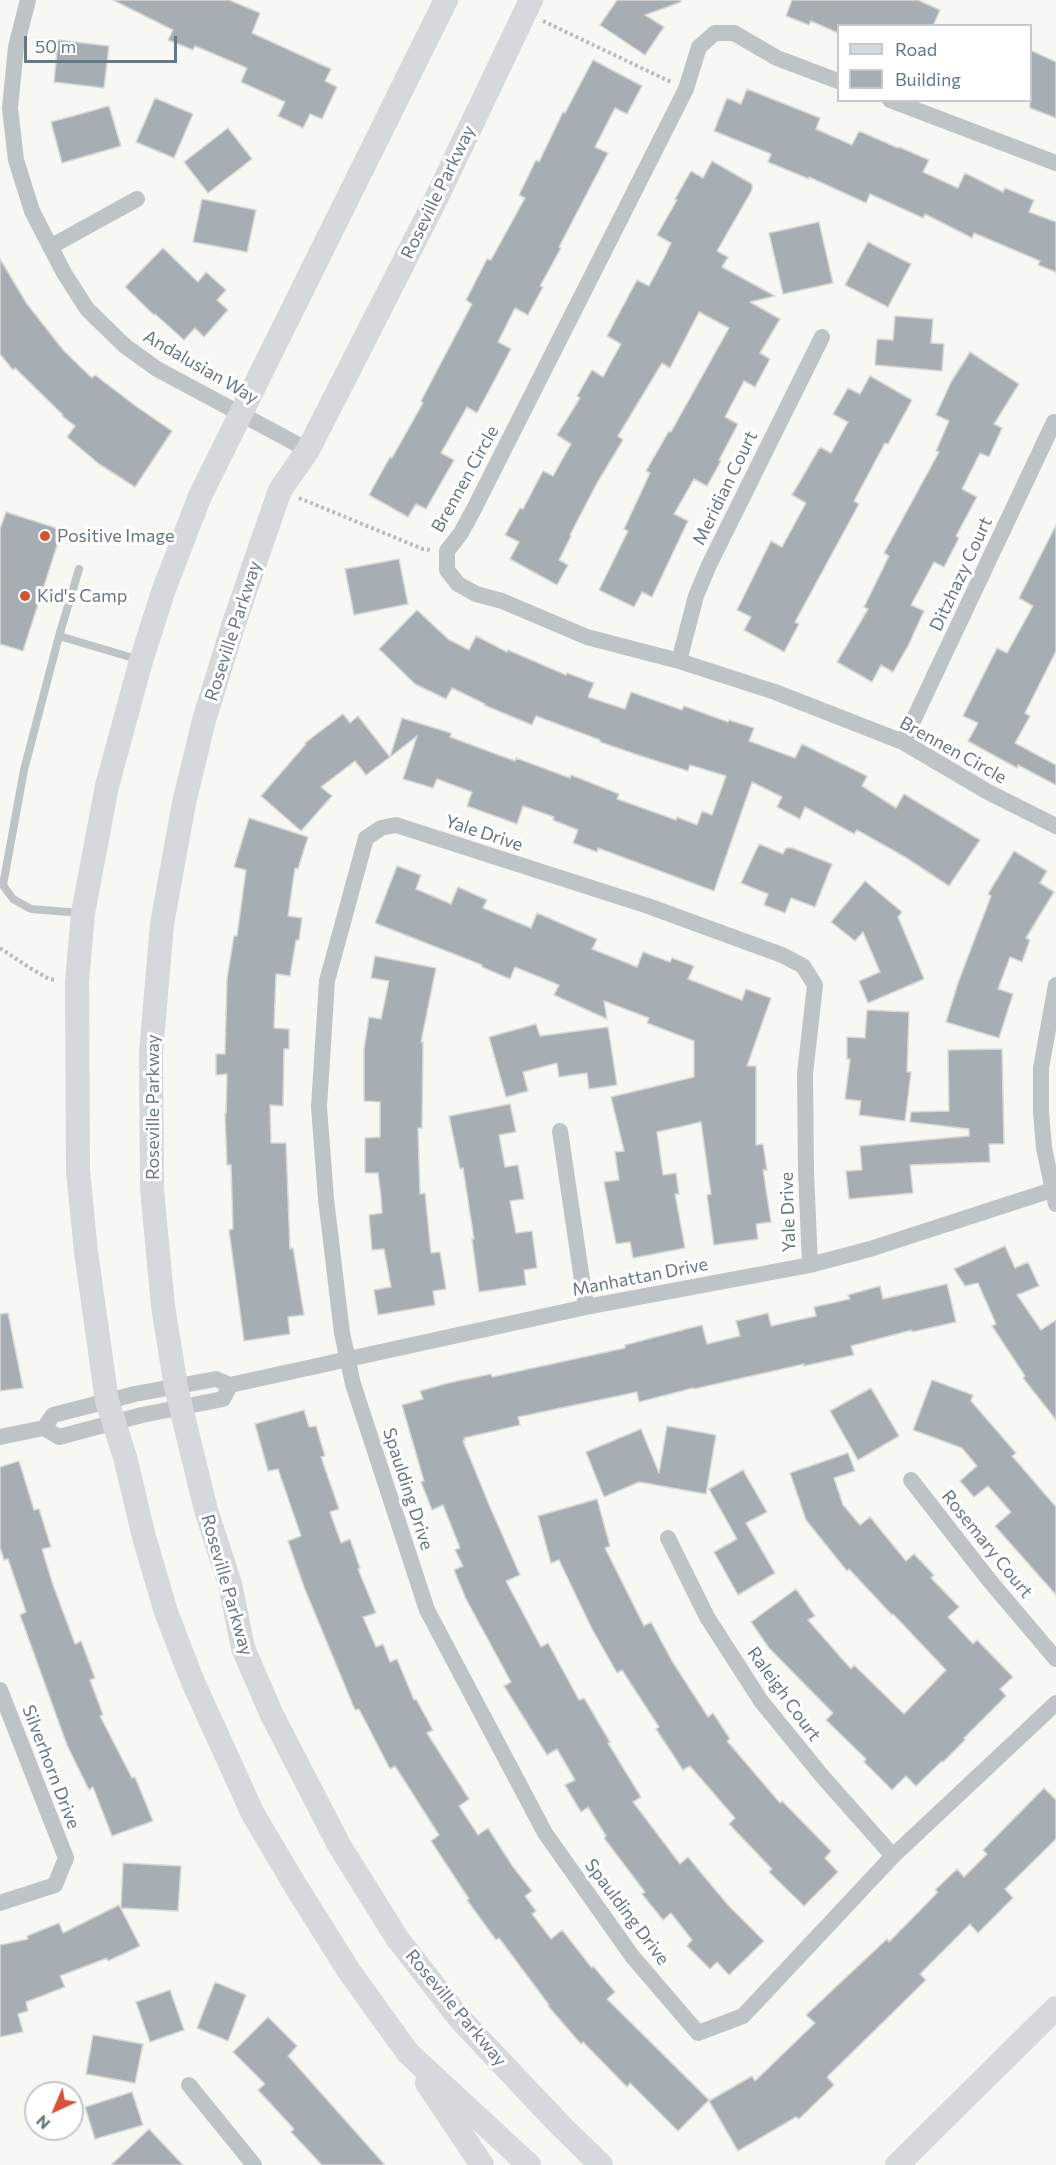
<!DOCTYPE html>
<html>
<head>
<meta charset="utf-8">
<style>
  body { margin:0 }
  #map { position:relative; width:1056px; height:2165px; overflow:hidden; background:#f7f7f4; font-family:Commissioner,sans-serif }
  canvas { display:block }
  .legend { position:absolute; left:837px; top:24px; width:195px; height:78px; box-sizing:border-box; background:#fff; border:2px solid #c3c9cd; margin:0; padding:8px 10px; list-style:none; font-size:18px; color:#687883 }
  .legend li { display:flex; align-items:center; gap:12px; height:30px }
  .legend b { width:30px; border:2px solid #c3c9cd }
  .north { position:absolute; left:24px; top:2081px; width:60px; height:60px; box-sizing:border-box; background:#fff; border:2px solid #c3c9cd; border-radius:50%; rotate:224deg; font-size:16px; font-weight:700; line-height:24px; text-align:center; color:#687883 }
  .north::after { content:''; display:block; margin:auto; width:21px; height:27px; background:#d75234; clip-path:polygon(50% 0,100% 100%,50% 72%,0 100%) }
  .scale { position:absolute; left:24px; top:36px; width:153px; height:27px; box-sizing:border-box; border:3px solid #687883; border-top:0; padding-left:8px; font-size:18px; line-height:21px; white-space:nowrap; color:#687883; -webkit-text-stroke:4px #fff; paint-order:stroke }
</style>
</head>
<body>
<div id="map">
<canvas width="1056" height="2165"></canvas>
<ul class="legend">
<li><b style="height:8px;background:#d5d9dc"></b>Road</li>
<li><b style="height:16px;background:#a6aeb3"></b>Building</li>
</ul>
<div class="north">N</div>
<div class="scale">50 m</div>
</div>
<script>
const ctx = document.querySelector('canvas').getContext('2d');
ctx.lineJoin = 'round';
function paint(path, color) { ctx.fillStyle = color; ctx.fill(path, 'evenodd'); }
const shape = rows => new Path2D(rows.map(r => 'M' + r).join(''));
function trace(path, color, width, dash) { ctx.strokeStyle = color; ctx.lineWidth = width; ctx.lineCap = dash ? 'butt' : 'round'; ctx.setLineDash(dash || []); ctx.stroke(path); }
function label(font, color, halo, rows, align = 'center') {
  ctx.font = font + ' Commissioner,sans-serif'; ctx.lineWidth = 6; ctx.setLineDash([]); ctx.textBaseline = 'middle'; ctx.strokeStyle = halo; ctx.fillStyle = color; for (const [text, x, y, turn = 0] of rows) {
    ctx.save(); ctx.translate(x, y); ctx.rotate((+turn || 0) * Math.PI / 180); ctx.textAlign = isNaN(turn) ? turn : align; if (halo) ctx.strokeText(text, 0, 0); ctx.fillText(text, 0, 0); ctx.restore();
  }
}
const building = shape([
  [113,0,229,0,260,13,252,33,331,69,325,81,337,87,322,119,310,114,303,128,278,116,285,102,241,82,247,68,195,46,193,50,168,40,173,30,113,0],
  [617,0,681,0,681,2,645,15,664,27,645,55,600,25,617,0],
  [792,0,918,0,940,10,933,26,838,26,838,33,811,21,809,25,786,16,792,0],
  [58,40,109,46,104,88,54,82,58,40],
  [1030,50,1056,62,1056,118,1030,108,1030,50],
  [593,60,642,86,627,114,615,108,595,147,608,153,559,247,561,248,540,286,543,287,528,315,515,308,498,342,511,349,477,413,467,407,441,453,454,460,426,509,416,504,408,517,369,495,390,457,392,458,423,403,421,401,472,304,466,300,487,259,491,260,525,198,519,195,536,160,539,162,563,112,565,113,593,60],
  [747,89,820,118,816,129,852,145,859,131,898,148,899,147,929,160,923,172,958,188,965,173,1003,192,1005,188,1034,200,1029,212,1056,222,1056,272,1038,265,1040,261,974,233,972,238,925,214,923,218,870,194,866,203,809,177,809,179,768,162,771,154,714,131,727,98,741,104,747,89],
  [155,98,193,114,174,158,136,142,155,98],
  [109,106,121,146,62,163,51,122,109,106],
  [228,128,252,159,208,193,184,162,228,128],
  [712,161,752,184,752,190,717,251,728,257,722,267,775,296,750,302,780,319,760,353,770,359,755,387,744,381,725,417,738,424,719,460,721,461,707,486,694,479,674,514,688,521,652,597,642,592,634,607,599,590,628,531,624,529,650,473,646,471,669,431,671,432,729,328,699,312,670,368,662,363,618,436,623,440,597,483,570,535,571,536,559,560,568,565,557,585,510,559,519,542,505,535,520,508,523,509,543,471,553,476,571,444,557,435,580,398,577,396,592,370,603,377,621,344,607,336,637,280,649,286,665,256,671,243,657,235,677,200,675,199,691,171,703,178,712,161],
  [202,199,256,210,247,252,193,242,202,199],
  [819,222,833,283,783,294,769,233,819,222],
  [868,242,911,264,888,307,845,285,868,242],
  [163,248,198,282,206,272,226,290,217,300,228,310,204,337,195,328,184,340,155,314,154,315,125,287,163,248],
  [0,259,27,304,64,351,92,378,95,375,137,407,172,431,135,487,99,464,67,437,75,426,62,416,63,415,15,368,13,370,0,354,0,259],
  [895,316,933,319,931,343,944,344,942,371,875,365,877,339,893,340,895,316],
  [970,352,1019,384,994,424,1002,428,989,457,980,453,962,489,977,497,956,536,959,538,944,567,934,562,911,605,924,611,908,646,893,672,881,665,872,682,837,662,868,609,864,607,889,556,884,553,939,452,936,451,949,421,936,415,951,382,970,352],
  [870,376,912,400,888,444,885,443,854,501,859,504,795,622,799,624,784,652,744,630,751,617,737,610,771,541,782,547,806,503,792,495,820,447,831,453,848,422,833,414,848,388,860,394,870,376],
  [6,512,62,530,23,651,0,644,0,529,6,512],
  [1056,525,1056,651,1025,713,1030,716,1015,743,1056,765,1056,785,1018,765,1017,768,968,741,978,723,963,716,997,648,1007,653,1033,606,1019,598,1056,525],
  [399,559,408,604,354,615,345,569,399,559],
  [417,610,448,639,469,650,476,636,507,652,508,650,566,675,567,673,594,683,588,697,625,709,631,692,682,710,684,706,728,722,729,720,754,728,749,741,795,758,802,744,867,776,862,786,896,808,904,794,980,840,949,886,905,857,857,830,854,834,805,807,800,819,777,807,782,797,752,782,714,891,598,848,597,852,573,843,578,830,553,820,554,817,523,806,517,824,467,806,472,792,437,779,433,788,403,779,417,736,390,757,402,718,451,733,450,737,515,761,516,758,570,778,571,775,619,794,617,799,676,820,677,817,697,825,702,811,712,815,726,776,690,765,688,771,641,756,600,742,600,740,536,716,532,725,484,705,485,704,452,688,446,699,415,684,379,649,417,610],
  [343,714,350,723,358,716,390,757,366,775,355,761,321,787,332,796,301,831,261,796,306,744,305,743,343,714],
  [249,818,308,837,298,869,295,868,288,916,302,918,299,940,296,940,290,976,276,974,274,1028,289,1029,289,1049,284,1049,283,1106,270,1105,271,1143,286,1143,290,1249,293,1248,304,1315,288,1317,290,1334,244,1341,229,1230,233,1229,231,1165,227,1165,225,1114,226,1114,227,1074,216,1075,216,1054,225,1054,227,979,234,936,237,936,246,870,234,867,249,818],
  [759,844,783,854,786,848,792,848,832,864,815,907,791,898,785,913,764,905,768,894,741,883,759,844],
  [1014,851,1047,871,1040,883,1054,892,1026,938,1030,940,1022,962,1010,957,998,989,1013,994,999,1038,946,1022,958,983,991,896,988,894,1014,851],
  [397,866,421,875,416,889,451,904,458,887,487,900,483,908,531,928,537,913,597,939,592,949,637,967,643,952,670,962,672,958,694,966,688,979,742,1000,746,989,771,998,747,1066,756,1066,756,1145,763,1144,767,1170,763,1170,771,1222,756,1224,758,1239,714,1245,707,1195,711,1194,701,1122,657,1132,663,1175,676,1173,679,1194,675,1194,685,1248,633,1258,630,1242,616,1244,604,1182,619,1180,615,1152,624,1151,611,1097,694,1077,694,1041,647,1023,649,1018,604,1001,607,1019,554,995,559,985,515,967,510,979,482,967,482,965,375,923,397,866],
  [865,881,902,912,898,917,924,979,868,1003,859,981,880,972,863,932,855,941,831,922,865,881],
  [375,956,436,968,421,1042,423,1042,422,1128,418,1128,420,1194,425,1193,431,1253,440,1252,446,1289,433,1291,435,1305,378,1315,374,1290,391,1287,384,1249,372,1250,369,1215,382,1213,381,1197,378,1173,365,1173,365,1138,380,1137,380,1102,364,1101,364,1049,369,1017,381,1019,389,981,371,978,375,956],
  [867,1010,909,1012,907,1072,911,1072,905,1121,859,1115,861,1101,845,1099,850,1059,847,1059,847,1037,865,1038,867,1010],
  [536,1024,540,1036,608,1027,617,1085,589,1089,587,1073,559,1077,557,1063,523,1072,528,1091,506,1097,489,1037,536,1024],
  [1002,1049,1004,1144,989,1144,990,1162,910,1165,913,1193,849,1199,846,1171,862,1170,860,1146,969,1136,969,1129,910,1122,911,1112,949,1111,948,1050,1002,1049],
  [510,1104,516,1132,499,1135,505,1167,518,1165,524,1199,510,1201,516,1233,532,1231,537,1268,524,1270,526,1285,479,1292,472,1239,474,1239,463,1168,460,1169,449,1116,510,1104],
  [1005,1246,1015,1268,1028,1262,1039,1286,1017,1295,1041,1330,1056,1320,1056,1420,1023,1378,1025,1376,992,1326,996,1324,978,1283,965,1286,954,1269,1005,1246],
  [947,1284,956,1322,912,1332,912,1330,851,1346,854,1355,804,1366,804,1364,694,1389,693,1388,639,1402,637,1392,518,1417,520,1425,464,1438,465,1440,463,1441,490,1507,520,1575,506,1581,541,1647,548,1643,579,1700,584,1698,610,1742,608,1743,641,1797,633,1802,680,1864,688,1857,727,1904,764,1941,729,1975,717,1962,710,1969,687,1946,692,1940,671,1913,663,1920,642,1894,645,1892,604,1838,606,1836,588,1807,581,1812,565,1785,575,1780,557,1749,547,1755,504,1686,511,1682,466,1599,454,1570,463,1566,455,1550,460,1548,443,1505,432,1510,421,1482,424,1481,402,1405,423,1399,420,1391,448,1383,491,1374,492,1377,625,1348,625,1345,702,1325,707,1344,740,1336,736,1321,768,1313,771,1326,816,1316,814,1307,850,1299,848,1295,880,1286,883,1299,947,1284],
  [8,1313,23,1388,0,1391,0,1314,8,1313],
  [932,1380,973,1395,971,1401,1016,1453,1012,1456,1056,1507,1056,1595,995,1526,1011,1512,988,1486,974,1497,960,1481,977,1466,962,1448,913,1430,932,1380],
  [871,1388,899,1436,858,1460,830,1411,871,1388],
  [304,1410,309,1427,316,1426,325,1456,321,1457,339,1509,330,1512,341,1543,350,1539,360,1568,358,1569,376,1613,363,1617,376,1647,383,1644,390,1662,397,1659,414,1700,416,1699,433,1730,427,1733,469,1799,459,1806,478,1835,488,1828,513,1867,532,1891,525,1896,536,1911,532,1914,551,1939,562,1930,592,1968,593,1966,615,1992,607,1999,709,2100,678,2131,630,2083,627,2087,583,2042,581,2044,548,2006,549,2005,499,1938,496,1940,467,1900,469,1899,431,1841,439,1835,395,1766,390,1769,359,1709,355,1710,304,1587,288,1541,301,1536,278,1469,268,1471,255,1424,304,1410],
  [667,1426,716,1435,706,1494,639,1482,604,1497,586,1452,641,1429,659,1473,667,1426],
  [848,1453,855,1471,834,1478,843,1505,860,1525,870,1517,906,1561,914,1554,934,1575,931,1578,959,1607,948,1617,973,1644,977,1640,1013,1677,1000,1689,1006,1696,964,1738,965,1740,943,1762,942,1761,916,1786,906,1776,892,1790,864,1762,866,1759,826,1720,833,1713,769,1648,751,1622,796,1589,815,1616,808,1620,851,1669,854,1665,904,1714,946,1670,893,1614,892,1615,849,1569,847,1571,806,1520,790,1473,848,1453],
  [19,1461,34,1510,39,1509,51,1547,42,1549,53,1585,75,1644,81,1641,95,1678,90,1680,103,1715,100,1716,132,1778,135,1777,153,1821,112,1836,93,1787,89,1790,67,1745,20,1615,26,1612,8,1559,4,1560,0,1547,0,1467,19,1461],
  [743,1470,767,1512,746,1523,775,1573,738,1595,714,1552,737,1539,709,1489,743,1470],
  [597,1499,610,1546,605,1548,644,1626,651,1622,672,1661,708,1717,713,1713,730,1739,727,1741,780,1803,782,1801,831,1851,825,1858,838,1872,804,1906,769,1872,772,1869,729,1824,735,1818,690,1766,683,1770,656,1729,659,1727,622,1670,617,1673,592,1629,559,1560,551,1563,538,1516,597,1499],
  [1044,1788,1056,1800,1056,1839,1005,1889,1013,1898,978,1933,970,1924,920,1974,926,1980,827,2077,834,2085,799,2119,796,2117,738,2151,709,2101,752,2076,755,2081,815,2023,806,2015,887,1939,889,1942,938,1892,935,1890,957,1869,964,1877,987,1854,983,1850,1044,1788],
  [123,1863,181,1866,178,1911,121,1908,123,1863],
  [119,1905,140,1946,108,1961,107,1958,60,1976,65,1987,26,2002,28,2011,18,2014,23,2032,0,2037,0,1945,28,1939,27,1936,59,1923,63,1933,119,1905],
  [215,1982,246,1995,228,2041,197,2028,215,1982],
  [170,1990,184,2030,150,2042,136,2002,170,1990],
  [268,2017,297,2046,288,2056,385,2165,322,2165,291,2132,294,2129,258,2090,265,2084,233,2052,268,2017],
  [93,2035,143,2044,135,2083,86,2074,93,2035],
  [132,2092,143,2125,95,2139,85,2107,132,2092],
  [149,2129,183,2165,111,2165,149,2129]
]);
const path = shape([
  [543,21,671,82],
  [299,498,423,549,431,550],
  [0,948,30,968,49,979,56,980]
]);
const lane = shape([
  [79,569,59,636,24,770,3,885,13,899,31,909,81,913],
  [59,636,140,660]
]);
const street = shape([
  [28,0,16,47,10,108,16,160,32,211,64,273,87,309,125,346,157,369,308,450],
  [838,81,777,58,734,33,715,33,699,47,686,89,475,507,461,533,447,551,447,570,458,584,476,594,502,601,587,637,679,661,775,692,903,742,988,792,1056,826],
  [890,100,1056,163],
  [50,247,137,199],
  [679,661,696,596,709,565,822,337],
  [903,742,1054,422],
  [1056,985,1041,1068,1041,1112,1044,1148,1056,1204],
  [560,1131,586,1307],
  [810,1265,806,1172,805,1074,815,985,803,966,782,955,648,906,396,825,381,828,366,838,327,981,319,1107,326,1199,342,1333,353,1384,427,1610,545,1833,632,1956,698,2033,743,2016,893,1856,1056,1703],
  [44,1428,53,1415,135,1394,216,1379,230,1385,586,1307,810,1265,870,1249,1052,1190],
  [0,1437,44,1428,59,1437,142,1415,223,1399,230,1385],
  [911,1480,989,1580,1056,1659],
  [668,1538,707,1617,761,1701,822,1776,893,1856],
  [0,1690,66,1858,55,1885,0,1903],
  [189,2085,254,2165]
]);
const secondary = shape([
  [446,0,200,496,164,589,141,661,107,786,83,913,77,982,78,1171,86,1252,107,1401,125,1457,144,1537,166,1612,193,1682,253,1814,295,1885,349,1971,408,2053,529,2165],
  [531,0,435,201,308,450,280,490,234,623,204,720,184,803,162,924,151,1053,152,1189,163,1306,176,1387,206,1510,230,1584,243,1648,272,1715,339,1845,397,1938,460,2019,561,2126,601,2165],
  [427,2083,482,2165],
  [897,2165,1056,2008]
]);
const markers = [
  [45,536,6,"#d75234"],
  [25,596,6,"#d75234"]
];
const streetNames = [
  ["Roseville Parkway",438,192,-64],
  ["Andalusian Way",201,367,30],
  ["Brennen Circle",465,479,-61],
  ["Meridian Court",725,488,-64],
  ["Ditzhazy Court",961,574,-65],
  ["Roseville Parkway",233,631,-72],
  ["Brennen Circle",953,750,29],
  ["Yale Drive",484,833,18],
  ["Roseville Parkway",153,1107,-90],
  ["Yale Drive",788,1212,-92],
  ["Manhattan Drive",640,1277,-11],
  ["Spaulding Drive",408,1489,72],
  ["Rosemary Court",987,1544,51],
  ["Roseville Parkway",227,1585,74],
  ["Raleigh Court",784,1694,54],
  ["Silverhorn Drive",51,1767,69],
  ["Spaulding Drive",627,1912,53],
  ["Roseville Parkway",456,2008,50]
];
const poiNames = [
  ["Positive Image",57,536],
  ["Kid's Camp",37,596]
];
paint(building, '#a6aeb3');
trace(building, '#d9d8d7', 1.5);
trace(path, '#b9bcbe', 4, [3, 3]);
trace(lane, '#bec3c6', 8);
trace(street, '#bec3c6', 16);
trace(secondary, '#d5d9dc', 24);
for (const [x, y, r, color] of markers) { const dot = new Path2D(); dot.arc(x, y, r, 0, 2 * Math.PI); ctx.fillStyle = color; ctx.fill(dot); trace(dot, '#fff', 2); }
label('18px', '#687883', '#fff', streetNames);
label('18px', '#687883', '#fff', poiNames, 'left');
</script>
</body>
</html>
